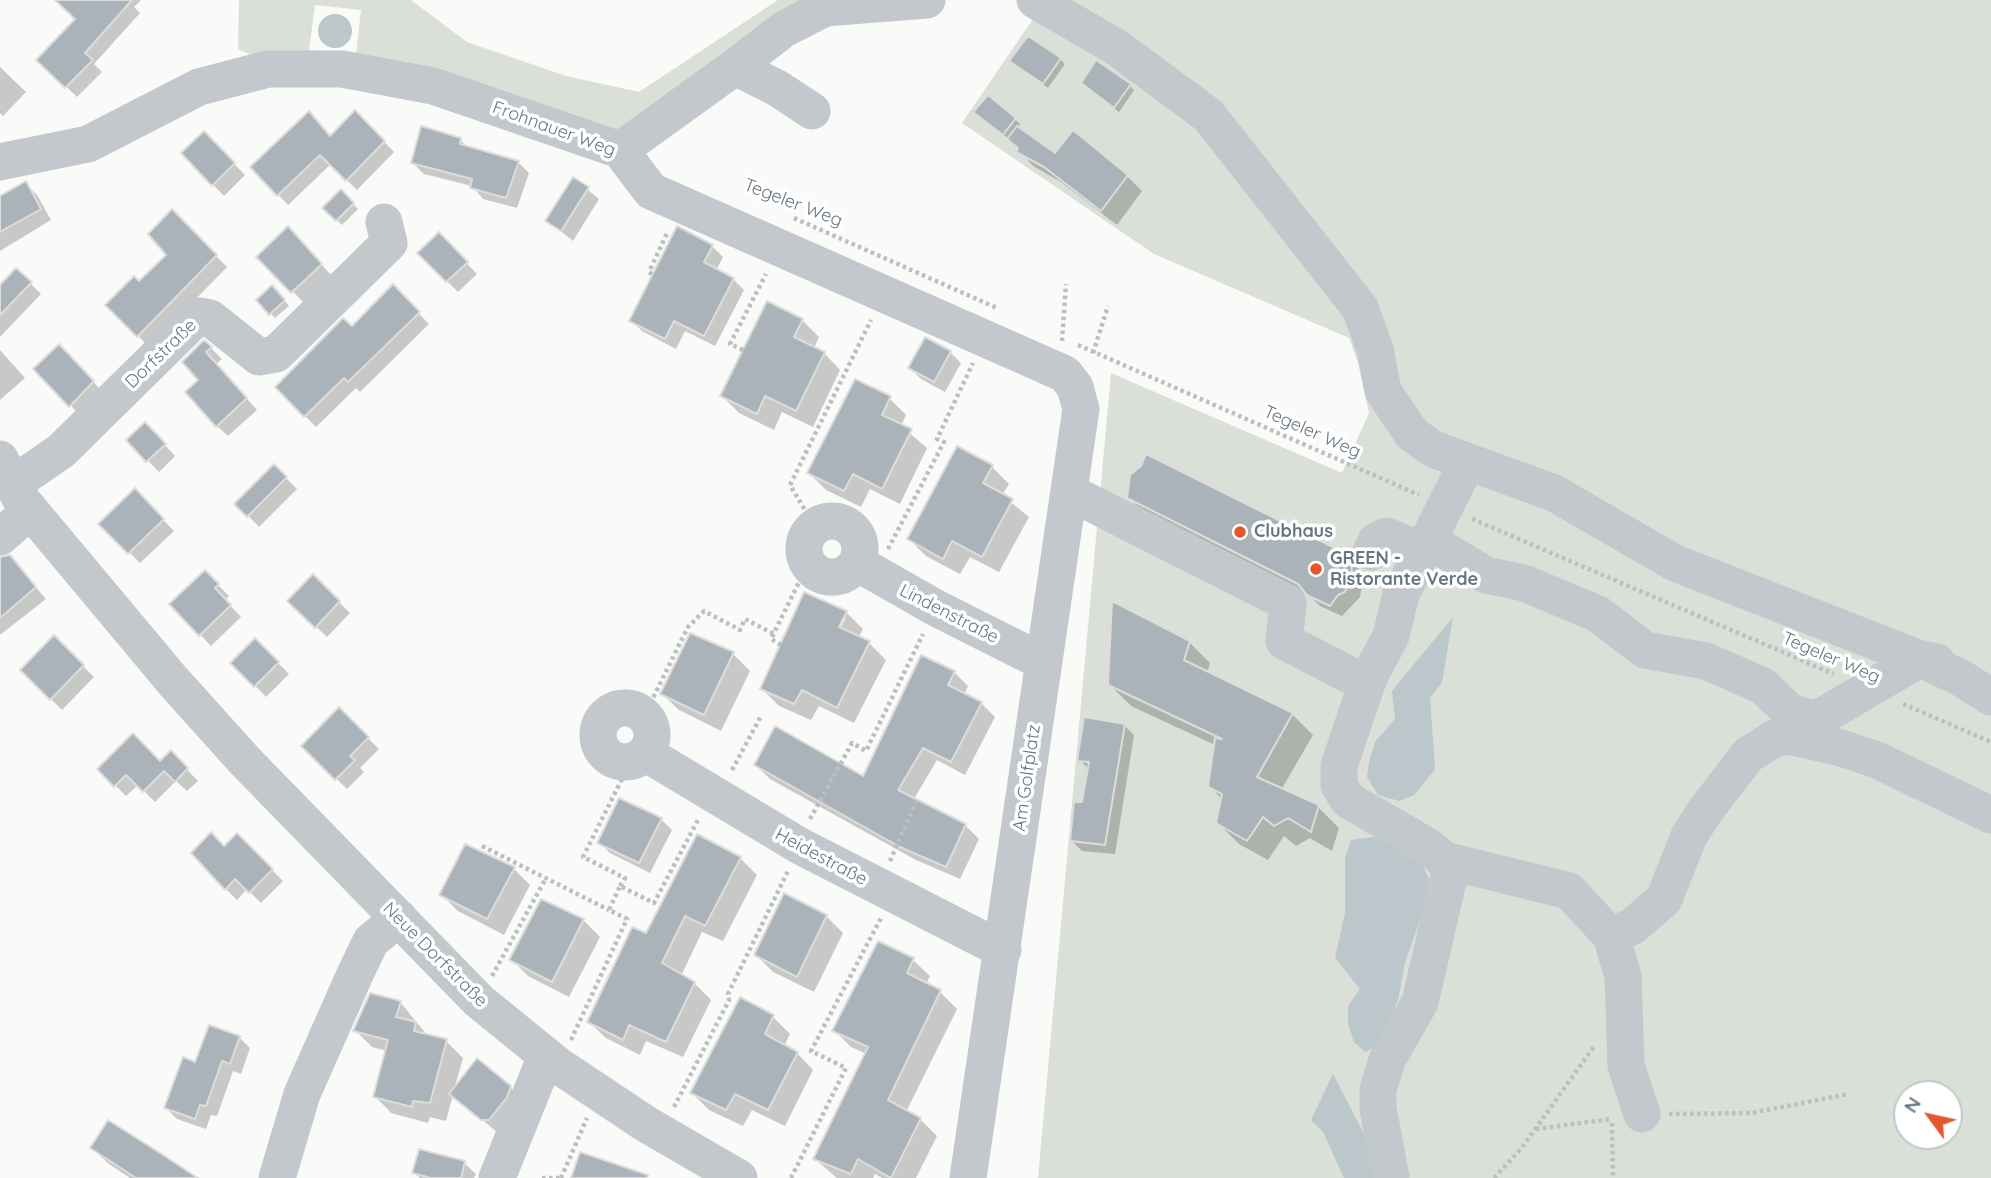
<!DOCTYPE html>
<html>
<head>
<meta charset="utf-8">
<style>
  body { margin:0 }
  #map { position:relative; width:1991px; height:1178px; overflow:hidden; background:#fafaf8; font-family:Quicksand,sans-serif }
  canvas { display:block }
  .north { position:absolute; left:1893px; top:1080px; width:70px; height:70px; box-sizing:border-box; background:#fff; border:2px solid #c1c8cd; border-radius:50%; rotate:303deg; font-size:19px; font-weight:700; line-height:28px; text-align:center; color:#657683 }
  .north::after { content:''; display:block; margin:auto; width:24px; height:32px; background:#e4572e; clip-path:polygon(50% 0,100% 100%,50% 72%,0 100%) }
</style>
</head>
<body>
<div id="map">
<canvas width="1991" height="1178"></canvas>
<div class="north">N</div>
</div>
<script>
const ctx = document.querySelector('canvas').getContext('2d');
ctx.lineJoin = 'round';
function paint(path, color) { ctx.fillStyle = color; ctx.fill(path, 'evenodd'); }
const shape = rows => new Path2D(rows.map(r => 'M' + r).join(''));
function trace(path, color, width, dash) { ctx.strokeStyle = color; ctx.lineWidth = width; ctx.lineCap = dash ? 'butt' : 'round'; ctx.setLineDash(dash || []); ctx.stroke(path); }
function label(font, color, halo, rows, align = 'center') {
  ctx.font = font + ' Quicksand,sans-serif'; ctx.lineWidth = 7; ctx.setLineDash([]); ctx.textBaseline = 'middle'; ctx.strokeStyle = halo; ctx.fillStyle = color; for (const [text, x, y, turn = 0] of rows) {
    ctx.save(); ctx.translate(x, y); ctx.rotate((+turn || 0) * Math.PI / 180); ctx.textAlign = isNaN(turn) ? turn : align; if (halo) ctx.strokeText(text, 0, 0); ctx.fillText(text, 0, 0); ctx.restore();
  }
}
const green = shape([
  [239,0,411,0,467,42,566,76,639,92,778,0,813,0,618,130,593,129,255,57,238,49],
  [315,5,361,10,356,55,309,50],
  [1046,0,1991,0,1991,1178,1038,1178,1111,373,1342,473,1369,413,1358,363,1349,338,1154,254,962,123],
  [1907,1094,1949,1094,1949,1136,1907,1136]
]);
const water = shape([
  '318 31a17 17 0 1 1 34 0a17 17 0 1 1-34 0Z',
  [1453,617,1442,682,1430,698,1435,769,1414,795,1399,801,1378,795,1367,777,1369,762,1375,742,1395,719,1392,691],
  [1374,837,1398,845,1419,858,1429,879,1426,902,1405,963,1398,1000,1379,1045,1365,1052,1354,1042,1348,1024,1348,1006,1360,989,1335,958,1345,913,1345,858,1351,840],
  [1333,1074,1367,1140,1377,1178,1344,1178,1323,1132,1311,1120]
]);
const shadow = shape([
  [57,0,141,0,134,7,140,13,94,64,102,72,77,97,38,59,77,19],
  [1060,59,1065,64,1048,88,1017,65],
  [0,67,26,92,3,116,0,113],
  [1129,85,1134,90,1119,112,1088,88],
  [355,112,394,152,357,190,331,164,288,205,252,167,331,138],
  [980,117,1015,119,1020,124,1017,128,1055,155,1127,176,1142,191,1117,225,1061,182,1033,166,1009,139],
  [204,133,245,175,224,196,183,153],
  [460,140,469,148,518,162,529,173,517,208,483,199,472,186,424,174,413,163],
  [574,179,599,199,573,241,547,220],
  [26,184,37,195,51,220,0,251,0,198],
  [341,192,358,209,342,225,325,208],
  [172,212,227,267,149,347,108,305,139,284,168,255],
  [439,234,477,274,458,292,419,253],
  [299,240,332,276,303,302,259,257],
  [712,246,723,257,716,271,733,279,744,290,715,346,685,331,676,349,642,331,631,320],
  [17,270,41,294,0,337,0,287],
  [393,287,429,324,360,392,356,388,316,427,277,387,352,329],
  [277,292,289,306,275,318,258,300],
  [802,320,819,337,814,348,824,353,840,370,813,427,782,412,774,430,739,413,722,396],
  [59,347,102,391,80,415,35,369],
  [211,348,222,359,216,364,257,410,228,436,217,426,201,380,184,362],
  [0,350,25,378,0,400],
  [950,352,961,363,945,392,921,379,910,368],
  [889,398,906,415,901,426,927,448,900,504,870,489,861,507,826,490,809,473],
  [156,435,175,456,159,472,128,440],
  [274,466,297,489,259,527,237,504],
  [992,467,1009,484,1002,495,1029,517,999,572,970,557,960,574,926,556,909,539],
  [1135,472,1350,558,1364,575,1360,597,1342,616,1320,606,1308,594,1140,509,1129,497,1129,482],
  [135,491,174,531,140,563,101,524],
  [10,558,46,599,0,635,0,566],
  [205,572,229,596,225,600,241,617,211,646,171,604],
  [313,577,350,613,327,637,289,601],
  [846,612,863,629,858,638,869,643,886,660,854,723,819,706,811,720,779,706,762,689],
  [842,617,846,617,837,635,834,634],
  [54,638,94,677,62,710,22,670],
  [255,640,289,674,266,697,233,663],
  [1189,642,1210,663,1207,673,1292,714,1313,735,1281,790,1318,807,1339,828,1332,851,1310,838,1296,846,1284,836,1268,860,1239,844,1218,823,1223,800,1210,787,1215,745,1131,706,1110,685],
  [733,654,750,671,721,731,679,710,662,694],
  [922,658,954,672,968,686,964,695,981,703,995,717,965,775,937,760,914,799,965,825,979,839,960,879,916,860,770,779,756,765,864,779],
  [339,710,379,749,360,768,364,772,347,789,303,746],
  [1124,725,1134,735,1115,854,1082,851,1072,841,1084,804,1090,770,1079,760],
  [171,753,198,781,187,791,176,781,155,802,138,785,126,796,99,769,160,763],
  [661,819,672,830,650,873,610,853,599,842],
  [237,835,283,881,261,903,247,889,237,900,226,889,224,848],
  [740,858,757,875,723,941,702,932,681,976,694,983,711,1000,683,1057,646,1041,640,1055,606,1038,589,1022,647,936],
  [514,869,530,885,504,935,458,911,442,895],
  [542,901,583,920,600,937,569,997,528,976,511,959],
  [826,916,843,933,814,992,773,972,756,955],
  [913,960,930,976,926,984,940,992,957,1009,906,1112,920,1119,937,1136,916,1178,882,1178,875,1174,873,1178,837,1178,815,1159,867,1054,851,1047,834,1030],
  [740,999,773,1017,790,1034,784,1046,797,1053,813,1070,785,1126,752,1110,743,1126,709,1110,692,1093],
  [400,1002,428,1036,446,1041,463,1058,454,1090,510,1087,522,1098,498,1133,453,1095,446,1121,430,1117,428,1123,391,1113,375,1096,387,1051,372,1047,355,1030],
  [239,1037,250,1048,241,1074,233,1071,217,1116,211,1115,206,1129,177,1119,166,1108,196,1064],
  [92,1148,190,1178,130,1178,109,1164],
  [464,1163,476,1174,474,1178,420,1178,414,1172]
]);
const building = shape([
  [55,0,132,0,85,53,93,60,65,88,36,60,75,19,55,0],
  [1028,36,1061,58,1043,84,1009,61,1028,36],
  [1096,60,1131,84,1114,108,1081,83,1096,60],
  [988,95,1016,118,1003,135,973,112,988,95],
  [355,110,385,141,346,181,320,155,277,196,250,167,309,111,330,136,355,110],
  [421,126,461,138,460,144,519,161,506,198,470,188,472,179,411,163,421,126],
  [1017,126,1055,153,1073,130,1128,175,1101,211,1044,167,1016,152,1018,148,1007,139,1017,126],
  [204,131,235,163,212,186,181,153,204,131],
  [573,177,589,187,561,231,545,221,573,177],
  [26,181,41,209,0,232,0,196,26,181],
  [341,189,354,203,336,221,322,208,341,189],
  [172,209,217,255,137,337,105,305,134,276,139,281,166,255,148,234,172,209],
  [288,226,322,264,291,293,256,257,288,226],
  [677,226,713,245,704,262,734,278,704,336,674,321,665,339,629,321,677,226],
  [439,232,468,262,446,282,417,253,439,232],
  [16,268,32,282,0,315,0,285,16,268],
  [393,284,420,312,348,382,344,378,304,417,275,387,343,318,352,326,393,284],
  [272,285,285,300,269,315,256,300,272,285],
  [767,301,803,319,794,337,825,352,796,411,765,396,757,414,720,396,767,301],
  [925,337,951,351,934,382,908,368,925,337],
  [204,340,212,347,206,352,247,398,216,427,185,392,198,380,182,362,204,340],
  [59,344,94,381,69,407,33,369,59,344],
  [855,379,891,396,882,415,912,429,882,489,853,474,844,491,807,473,855,379],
  [145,422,166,444,146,462,126,440,145,422],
  [957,446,993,465,983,483,1013,499,982,557,952,541,943,559,907,539,957,446],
  [1146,454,1351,556,1352,575,1345,592,1338,595,1330,606,1307,595,1298,584,1127,498,1130,475,1141,466,1146,454],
  [274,464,287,477,247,517,234,504,274,464],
  [135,488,164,519,128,554,98,524,135,488],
  [10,555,36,587,0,618,0,557,10,555],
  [205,570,219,584,215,588,231,605,199,636,169,604,205,570],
  [313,574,340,601,315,628,287,601,313,574],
  [804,592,847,611,839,627,870,641,837,708,802,690,794,704,760,689,804,592],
  [1112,601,1190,641,1184,660,1293,713,1257,777,1319,805,1311,832,1288,818,1274,826,1263,817,1247,841,1216,823,1222,794,1208,787,1215,738,1222,739,1108,685,1112,601],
  [690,633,734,652,704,715,660,694,690,633],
  [54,635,84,665,50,700,20,670,54,635],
  [255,638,279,662,254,687,230,663,255,638],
  [921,655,955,671,948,685,982,702,951,762,923,748,898,790,966,824,946,867,900,847,754,765,775,726,863,776,921,655],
  [339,707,369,737,350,756,355,760,335,780,301,746,339,707],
  [1084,717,1125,724,1105,845,1070,841,1074,802,1082,802,1089,762,1077,761,1084,717],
  [133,733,160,761,171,750,188,768,175,782,164,771,143,792,126,775,114,787,97,769,133,733],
  [619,798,662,818,639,863,597,843,619,798],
  [211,832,224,846,237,833,273,869,249,893,235,879,225,890,191,853,211,832],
  [697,834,741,857,705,926,685,916,662,963,695,982,666,1042,629,1025,623,1040,587,1022,632,927,646,933,697,834],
  [465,844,515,867,487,919,439,895,465,844],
  [784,893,827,915,797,977,754,955,784,893],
  [541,899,584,919,552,982,509,960,541,899],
  [878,941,914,958,907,973,941,990,888,1100,921,1118,891,1178,858,1159,851,1174,813,1159,868,1047,832,1031,878,941],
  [370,993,401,1001,396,1017,416,1022,414,1031,447,1039,430,1103,413,1101,412,1107,373,1097,388,1040,353,1031,370,993],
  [740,997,774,1015,765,1034,798,1052,768,1110,735,1094,726,1110,690,1093,740,997],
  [209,1025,240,1036,230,1064,222,1061,206,1106,200,1105,195,1119,164,1108,183,1057,195,1062,209,1025],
  [477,1058,511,1086,507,1097,489,1120,481,1120,449,1094,477,1058],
  [108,1120,160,1153,198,1178,136,1178,90,1148,108,1120],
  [419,1149,465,1161,461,1178,431,1178,412,1173,419,1149],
  [580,1152,648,1175,647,1178,571,1178,580,1152]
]);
const path = shape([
  [794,218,997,308],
  [652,274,649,272,668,231],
  [1062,341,1066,284],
  [1078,345,1419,495],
  [743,350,730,344,766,274],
  [1093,353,1108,306],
  [1472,519,1834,674],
  [815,527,790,485,871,320],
  [888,549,944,442,937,439,973,363],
  [781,645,771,639,808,564],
  [1903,704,1991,742],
  [644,716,688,627,704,611,740,630,745,619,774,634],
  [732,770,761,716],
  [810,819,852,743,866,751,923,634],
  [482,846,609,910],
  [890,861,918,797],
  [620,886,625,878,583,857,625,773],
  [492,976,546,878],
  [571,1040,627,919,609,910,620,886,654,903,699,818],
  [674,1107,729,1000,728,994,788,871],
  [1669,1114,1751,1113,1848,1094],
  [1612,1123,1613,1178],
  [1536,1129,1611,1119],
  [542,1178,560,1178],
  [561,1178,587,1118],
  [791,1178,846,1068,811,1051,881,918],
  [1494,1178,1521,1149,1595,1045]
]);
const minor = shape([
  [1035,0,1116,47,1208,115,1360,308,1375,349,1383,391,1412,434,1433,449,1554,493,1675,563,1920,659,1961,678,1991,697],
  [735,67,784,29,825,8,927,0],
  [620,150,735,67,777,88,812,111],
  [0,162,88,144,199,87,268,69,342,69,433,86,620,150,651,191,1065,374,1075,387,1081,409,968,1178],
  [0,459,20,498,173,681,245,761,479,1001,559,1066,646,1124,739,1178],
  [13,484,61,451,195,319,201,316,210,318,259,357,276,354,389,243,384,222],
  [1069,492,1288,603,1284,641,1367,684],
  '804 549a28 28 0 1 1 56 0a28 28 0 1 1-56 0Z',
  [0,537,30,511],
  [1371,552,1376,541,1386,536,1413,547,1428,540,1486,575,1524,583,1598,614,1645,650,1706,661,1763,686,1790,712,1816,720],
  [857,563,936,608,1043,662],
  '598 735a27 27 0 1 1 54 0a27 27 0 1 1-54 0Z',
  [1795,732,1920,659,1937,662],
  [645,753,800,846,1003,950],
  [1444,860,1569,891,1611,936,1623,976,1626,1065,1642,1114],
  [1611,936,1633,926,1664,899,1689,836,1705,811,1748,755,1775,738,1788,736,1841,748,1877,760,1991,815],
  [277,1178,302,1094,356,972,371,941,399,918],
  [497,1178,546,1056],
  [1391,1178,1378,1108,1378,1090,1387,1060,1420,1002,1450,873,1444,860,1429,847,1348,800,1339,785,1339,766,1369,677,1391,636,1401,594,1467,463]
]);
const markers = [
  [1240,532,7,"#e4572e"],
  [1316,569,7,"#e4572e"]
];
const streetNames = [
  ["Frohnauer Weg",554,129,20],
  ["Tegeler Weg",793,203,21],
  ["Dorfstraße",161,354,-44],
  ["Tegeler Weg",1312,432,24],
  ["Lindenstraße",949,614,27],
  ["Tegeler Weg",1831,658,23],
  ["Am Golfplatz",1027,778,-82],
  ["Heidestraße",821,857,28],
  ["Neue Dorfstraße",435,955,45]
];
const poiNames = [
  ["Clubhaus",1254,532],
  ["GREEN -",1330,559],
  ["Ristorante Verde",1330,580]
];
paint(green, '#dadfd7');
paint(water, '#bbc7cb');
paint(shadow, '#0003');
paint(building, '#aab3b9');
trace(building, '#dcdcda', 2);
trace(path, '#bbbfc2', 4.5, [3.5, 3.5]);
trace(minor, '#c3c8cc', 37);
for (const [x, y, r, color] of markers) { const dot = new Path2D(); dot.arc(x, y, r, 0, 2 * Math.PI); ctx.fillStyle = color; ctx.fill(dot); trace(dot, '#fff', 2.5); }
label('18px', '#657683', '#fff', streetNames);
label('bold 18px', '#657683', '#fff', poiNames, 'left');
</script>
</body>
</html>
